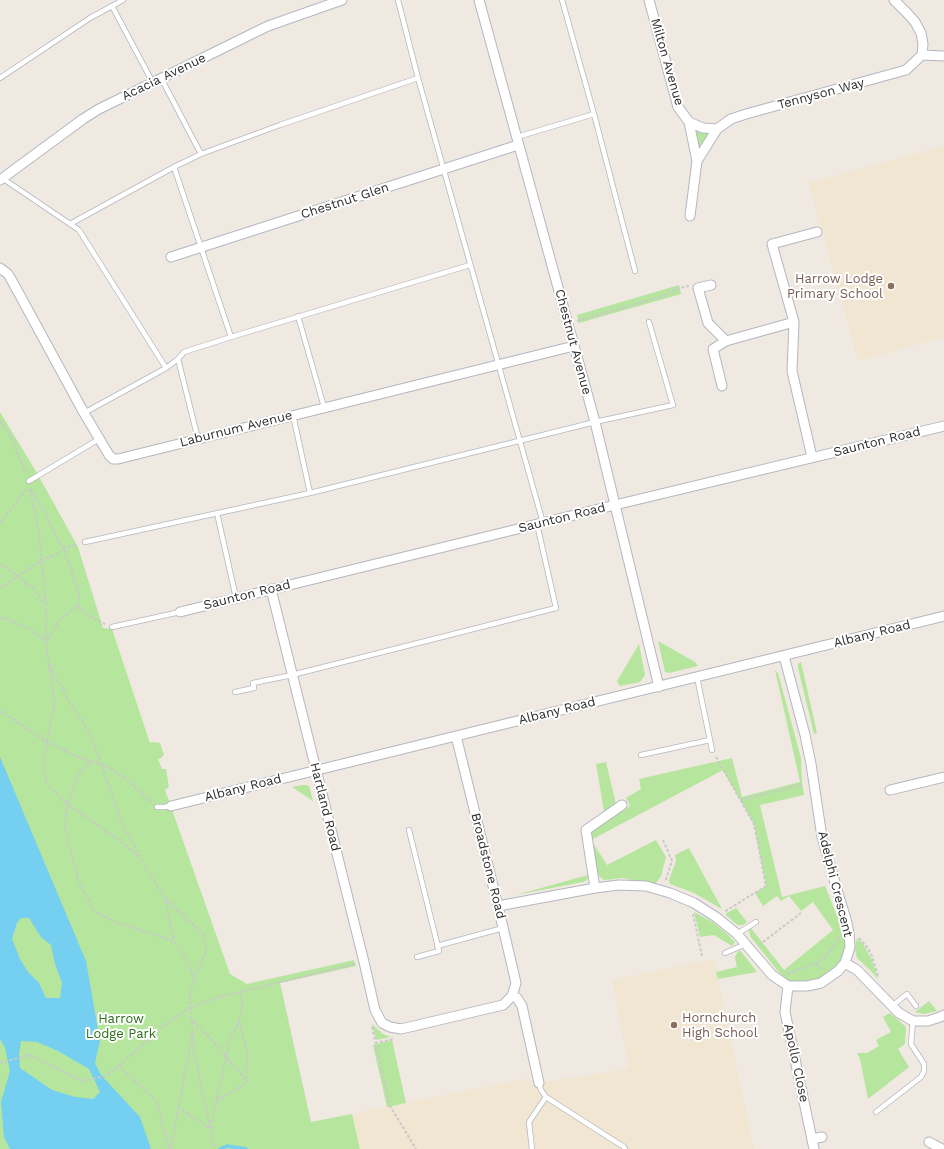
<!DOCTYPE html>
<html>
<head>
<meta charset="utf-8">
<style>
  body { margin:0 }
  canvas { display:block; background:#efe9e1 }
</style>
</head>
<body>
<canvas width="944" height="1149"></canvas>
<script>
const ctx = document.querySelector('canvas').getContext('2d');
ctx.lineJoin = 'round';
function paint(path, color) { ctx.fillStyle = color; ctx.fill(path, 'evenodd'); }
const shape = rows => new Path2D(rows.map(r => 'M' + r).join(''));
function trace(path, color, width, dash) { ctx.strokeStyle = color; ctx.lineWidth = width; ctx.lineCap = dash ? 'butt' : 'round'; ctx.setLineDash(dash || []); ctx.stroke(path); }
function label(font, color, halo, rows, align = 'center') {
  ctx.font = font + ' "Work Sans",sans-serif'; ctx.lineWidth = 4; ctx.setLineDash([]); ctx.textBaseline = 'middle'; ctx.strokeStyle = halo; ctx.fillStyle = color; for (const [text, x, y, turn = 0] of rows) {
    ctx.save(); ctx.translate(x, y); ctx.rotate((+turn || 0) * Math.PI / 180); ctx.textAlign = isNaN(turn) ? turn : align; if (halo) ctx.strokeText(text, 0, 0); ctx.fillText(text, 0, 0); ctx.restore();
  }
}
const education = shape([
  [944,146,944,337,858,361,809,183],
  [714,959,754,1149,360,1149,352,1114,529,1078,531,1084,629,1069,612,980]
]);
const green = shape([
  [694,130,710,133,698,152],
  [679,285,681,294,579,323,577,315],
  [0,412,37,473,78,547,103,628,112,629,150,743,153,742,160,743,164,755,161,758,158,759,162,769,166,769,169,787,165,790,230,974,247,984,354,960,356,966,280,983,311,1122,352,1114,360,1149,0,1149],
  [658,641,695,662,698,666,669,673,665,672],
  [639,644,645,675,640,682,620,686,617,681],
  [801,662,817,733,814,734,798,668,798,664],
  [775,670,778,673,801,758,802,782,804,795,760,805,782,897,825,886,845,935,845,945,844,953,838,965,830,974,813,982,792,982,787,980,777,970,750,936,749,930,751,928,784,970,833,930,813,902,801,911,789,896,781,901,777,896,763,906,755,893,766,886,754,824,723,770,591,840,607,865,656,840,666,857,661,876,654,886,623,878,604,880,600,877,597,873,590,831,630,806,626,798,641,789,639,779,732,758,742,797,800,782],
  [606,762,616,804,604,811,596,764],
  [302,785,306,785,309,786,313,801,292,787],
  [689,848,722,909,694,893,670,884,669,880,676,861,675,855],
  [588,875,587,880,583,882,516,895],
  [736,908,747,922,743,925,738,925,735,923,725,914],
  [694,912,714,923,727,934,735,942,732,946,714,935,700,937],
  [857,938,863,944,867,951,872,960,878,979,871,971,857,958,855,949],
  [740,950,757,972,718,979,716,972,737,967,735,957,737,953],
  [929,1001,937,1011,924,1014,915,1012],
  [890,1013,906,1027,905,1044,898,1049,909,1067,868,1099,860,1059,857,1053,867,1053,879,1046,876,1040,891,1032,883,1017],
  [372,1024,383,1034,391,1037,376,1040],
  [392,1040,406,1103,387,1107,373,1045]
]);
const water = shape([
  [0,757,86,961,100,1041,95,1063,101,1075,140,1117,151,1149,10,1149,4,1137,1,1102,10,1071,5,1048,0,1039],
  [21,918,29,918,41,937,51,945,55,964,62,983,60,998,46,998,39,983,28,972,20,959,12,939,17,923],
  [21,1041,37,1042,58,1051,89,1069,100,1092,93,1099,75,1097,52,1090,20,1068,19,1054]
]);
const stream = shape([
  [220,1149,227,1146,246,1149]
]);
const path = shape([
  [577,321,666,295,675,289,689,286],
  [0,421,12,439,26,474],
  [30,489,39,532,46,605,46,641,48,659],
  [31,489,46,514,59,542,64,548,80,596,77,606,95,619,105,624],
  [0,523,27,489],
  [0,564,18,576,34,589,45,604],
  [0,588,41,561,55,555,64,548,78,544],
  [0,618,8,619,29,629,46,641,60,620,77,606],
  [48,659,52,681,54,706,43,762,46,783,67,804,65,828,78,880,95,912,115,922,174,941,190,965,194,979,189,998,191,1007,194,1053,215,1149],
  [50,665,53,673,71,704,92,737,121,821,141,859,165,898,174,941],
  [0,711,46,741,73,755,110,768,125,778,152,802],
  [716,757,754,824,766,886,724,912],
  [91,762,80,773,67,804,123,843,140,858],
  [741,800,804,784],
  [663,840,672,861,665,882],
  [166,899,204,935,206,952,194,978],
  [693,914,702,956],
  [859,938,867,947,872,956,878,976],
  [759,945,801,913],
  [817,963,823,970],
  [787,974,817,963,825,957,834,946,839,936],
  [193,1021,208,1036,248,1082],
  [239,1021,247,1052,246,1072,248,1081],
  [372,1027,390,1106,416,1149],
  [375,1043,394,1039],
  [0,1063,29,1055,83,1081,105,1076,119,1066,168,1022,191,1007,219,997,355,964],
  [119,1066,157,1102,169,1149],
  [217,1101,248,1082],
  [178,1107,210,1129,226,1057,231,1037,239,1021,243,1003,239,992],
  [171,1149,192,1034]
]);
const service = shape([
  [398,0,418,78,543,523],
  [562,0,594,114,635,271],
  [112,6,153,83],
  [0,78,90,18,123,0],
  [161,78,201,154],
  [517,137,594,114],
  [174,167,231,337],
  [2,178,79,230,166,368,178,359,184,352,231,337,470,265],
  [70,224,174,167,201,154,280,125,418,78],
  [298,316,324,407],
  [178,359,198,439],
  [84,413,166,368],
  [293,415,310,493],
  [29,481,99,439],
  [217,513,236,598],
  [85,542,310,493,595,422,673,405,649,322],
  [112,627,180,612],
  [697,677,712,750],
  [235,692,254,688,253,683,292,675,556,608,537,524],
  [641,755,710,740],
  [157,807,164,807,171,806],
  [409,830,439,951,417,957],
  [737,934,756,922],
  [437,946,503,928],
  [725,953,746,944],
  [892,1006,907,994,916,1006],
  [539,1083,541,1090,546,1097,616,1142,623,1146,625,1149],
  [876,1112,921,1077,924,1071,924,1064,911,1044,913,1021],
  [532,1149,529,1122,546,1097]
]);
const minor = shape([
  [479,0,595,422,659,687],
  [649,0,678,107,689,122,703,128,717,129,697,161],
  [894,0,907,13,915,22,921,33,923,44,922,55,944,56],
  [689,122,697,161,690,216],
  [717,129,731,119,746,114,906,70,922,55],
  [0,180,83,119,99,109,268,26,342,0],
  [171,257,518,145],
  [0,268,8,274,11,279,84,413,109,455,113,459,118,459,574,346],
  [711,285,698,288,708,323,726,341,794,322],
  [722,386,713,349,726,341],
  [812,457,792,371,794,322,772,244,817,232],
  [271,589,364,962,375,1010,382,1023,390,1027,401,1029,503,1005,512,996,516,983,498,906,456,736],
  [180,612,615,505,944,426],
  [890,790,944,777],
  [171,806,944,616],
  [595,888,586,830,622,805],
  [498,906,595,888,619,885,646,886,670,893,694,903,716,917,737,934,772,975,788,986,807,986,821,983,838,971,845,963,850,947,849,933,846,919,838,893,822,837,811,764,805,735,784,656],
  [845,963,857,970,899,1013,913,1021,928,1021,940,1017,944,1015],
  [788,986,785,1012,814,1149],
  [512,996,517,998,522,1006,539,1083],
  [812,1139,822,1137],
  [929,1142,942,1149]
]);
const markers = [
  [891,286,4,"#8d6e63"],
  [674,1025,4,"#8d6e63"]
];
const streetNames = [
  ["Milton Avenue",667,62,74],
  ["Acacia Avenue",164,77,-26],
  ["Tennyson Way",821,94,-15],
  ["Chestnut Glen",345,201,-18],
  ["Chestnut Avenue",573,342,75],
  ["Laburnum Avenue",236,429,-14],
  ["Saunton Road",877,442,-14],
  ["Saunton Road",562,518,-14],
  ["Saunton Road",247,595,-14],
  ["Albany Road",872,634,-14],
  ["Albany Road",557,711,-14],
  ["Albany Road",243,788,-14],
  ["Hartland Road",325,807,76],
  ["Broadstone Road",488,866,76],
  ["Adelphi Crescent",835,884,76],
  ["Apollo Close",796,1063,78]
];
const educationNames = [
  ["Harrow Lodge",883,279],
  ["Primary School",883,294],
  ["Hornchurch",682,1018,"left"],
  ["High School",682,1033,"left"]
];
const parkNames = [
  ["Harrow",121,1019],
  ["Lodge Park",121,1034]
];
paint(education, '#f0e6d1');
paint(green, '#b6e59e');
paint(water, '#75cff0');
trace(stream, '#75cff0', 3.5);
trace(service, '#b4b7c1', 6);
trace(minor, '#b4b7c1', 11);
trace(path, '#c9c9c9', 2, [3, 2]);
trace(service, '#fff', 4.5);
trace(minor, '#fff', 9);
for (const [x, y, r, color] of markers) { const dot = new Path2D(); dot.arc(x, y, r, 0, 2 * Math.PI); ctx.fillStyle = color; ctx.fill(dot); trace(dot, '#fff', 1.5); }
label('13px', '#2e2e2e', '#fff', streetNames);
label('13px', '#785e54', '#fff', educationNames, 'right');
label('13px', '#2c6e1b', '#fff', parkNames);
</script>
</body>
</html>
